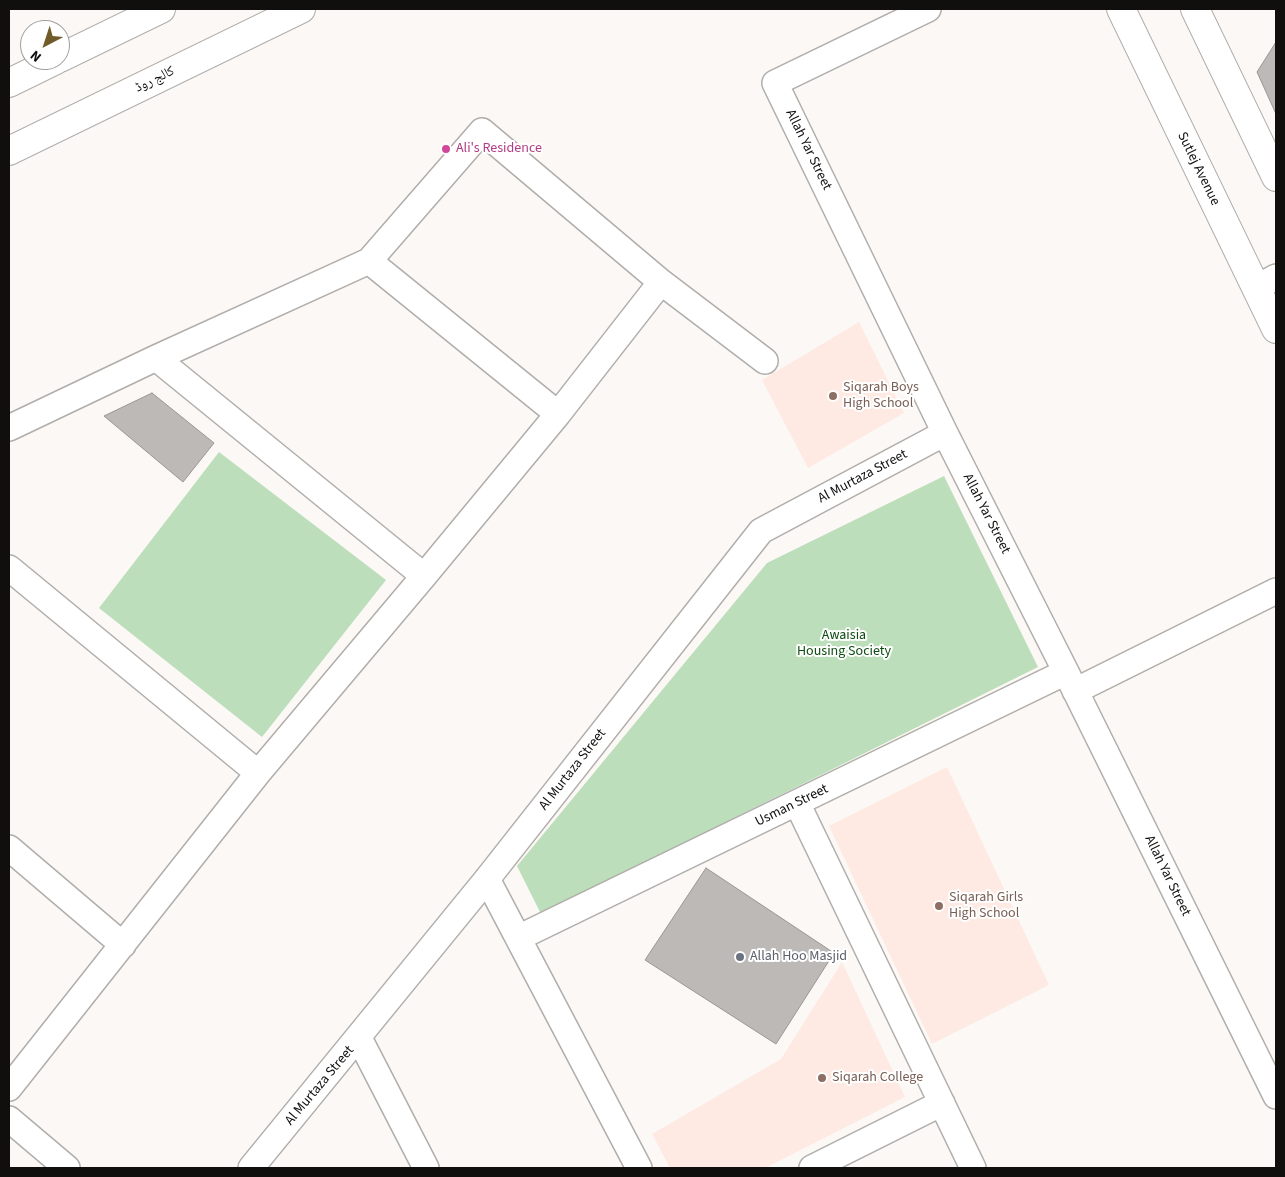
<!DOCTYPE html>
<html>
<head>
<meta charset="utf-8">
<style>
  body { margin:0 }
  #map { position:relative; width:1285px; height:1177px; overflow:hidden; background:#fbf8f5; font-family:"Source Sans 3",sans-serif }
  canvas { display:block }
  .frame { position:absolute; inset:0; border:10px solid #110f0e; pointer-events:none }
  .north { position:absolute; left:20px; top:20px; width:50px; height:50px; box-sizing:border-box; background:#fff; border:1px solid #a09f9f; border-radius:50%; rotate:220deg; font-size:14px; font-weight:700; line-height:20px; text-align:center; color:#110f0e }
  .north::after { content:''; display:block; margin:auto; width:18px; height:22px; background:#6f5c2a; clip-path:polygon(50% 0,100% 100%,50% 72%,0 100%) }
</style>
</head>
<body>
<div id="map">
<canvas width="1285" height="1177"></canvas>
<div class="frame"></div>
<div class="north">N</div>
</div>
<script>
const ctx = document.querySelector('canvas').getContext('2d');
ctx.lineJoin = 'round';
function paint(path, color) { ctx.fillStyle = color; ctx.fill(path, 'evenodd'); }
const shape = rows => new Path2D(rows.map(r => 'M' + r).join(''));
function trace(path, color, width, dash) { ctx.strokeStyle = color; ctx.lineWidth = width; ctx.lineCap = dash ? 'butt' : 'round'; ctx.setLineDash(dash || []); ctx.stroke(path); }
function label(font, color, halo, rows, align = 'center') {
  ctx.font = font + ' "Source Sans 3","Noto Naskh Arabic",sans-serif'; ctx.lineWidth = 4; ctx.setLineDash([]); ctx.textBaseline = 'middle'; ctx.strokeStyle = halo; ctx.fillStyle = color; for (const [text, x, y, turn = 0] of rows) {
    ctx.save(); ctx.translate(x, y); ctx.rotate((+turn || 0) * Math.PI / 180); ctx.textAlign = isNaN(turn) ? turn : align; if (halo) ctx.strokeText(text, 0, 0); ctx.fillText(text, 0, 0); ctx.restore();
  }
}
const education = shape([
  [859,322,904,413,808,468,762,380],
  [947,767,1049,985,932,1044,829,826],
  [842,962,905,1097,765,1168,670,1168,652,1134,781,1059]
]);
const green = shape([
  [219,452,386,580,262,737,99,608],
  [944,476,1038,667,541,914,517,866,767,563]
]);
const building = shape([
  [1276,42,1276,114,1257,72,1276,42],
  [152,393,214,443,183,482,104,416,152,393],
  [706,868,834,953,776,1044,645,960,706,868]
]);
const street = shape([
  [928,9,775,83,945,433,1066,672,1276,1096],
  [369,261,558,414],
  [1256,288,1276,277],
  [156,358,424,576],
  [9,428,156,358,369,261,482,131,661,282,765,361],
  [9,568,258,773],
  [1075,691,1276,591],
  [797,803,973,1168],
  [9,848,123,945],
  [487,879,639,1168],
  [518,938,1066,672],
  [359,1038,426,1168],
  [9,1088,258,773,424,576,558,414,661,282],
  [9,1119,67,1168],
  [251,1168,487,879,761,531,945,433],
  [812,1168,942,1103]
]);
const secondary = shape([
  [1121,9,1276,329],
  [1195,9,1276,177],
  [60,58,161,9],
  [9,83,56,60],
  [9,151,301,9]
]);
const markers = [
  [446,149,5,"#d1479c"],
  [833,396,5,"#8d6e63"],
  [939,906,5,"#8d6e63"],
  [740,957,5,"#6b7280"],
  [822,1078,5,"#8d6e63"]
];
const streetNames = [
  ["کالج روڈ",155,80,-26],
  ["Allah Yar Street",808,150,64],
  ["Sutlej Avenue",1198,169,64],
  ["Al Murtaza Street",863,477,-28],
  ["Allah Yar Street",986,514,63],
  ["Al Murtaza Street",573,770,-52],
  ["Usman Street",792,806,-26],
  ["Allah Yar Street",1167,876,64],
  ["Al Murtaza Street",320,1086,-50]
];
const hotelNames = [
  ["Ali's Residence",456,149]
];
const educationNames = [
  ["Siqarah Boys",843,388],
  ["High School",843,404],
  ["Siqarah Girls",949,898],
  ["High School",949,914],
  ["Siqarah College",832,1078]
];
const parkNames = [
  ["Awaisia",844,636],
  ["Housing Society",844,652]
];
const worshipNames = [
  ["Allah Hoo Masjid",750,957]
];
paint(education, '#feeae3');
paint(green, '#bddebb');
paint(building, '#bdb9b6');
trace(building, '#999694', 1);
trace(street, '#b0adaa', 28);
trace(secondary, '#b0adaa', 30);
trace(street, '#fff', 25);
trace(secondary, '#fff', 28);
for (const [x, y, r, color] of markers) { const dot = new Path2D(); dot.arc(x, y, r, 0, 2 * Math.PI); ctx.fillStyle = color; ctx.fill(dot); trace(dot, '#fff', 2); }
label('14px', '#110f0e', '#fff', streetNames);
label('14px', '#b23c85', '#fff', hotelNames, 'left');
label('14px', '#785e54', '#fff', educationNames, 'left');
label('14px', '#0e4d11', '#fff', parkNames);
label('14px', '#5b616d', '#fff', worshipNames, 'left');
</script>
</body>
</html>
